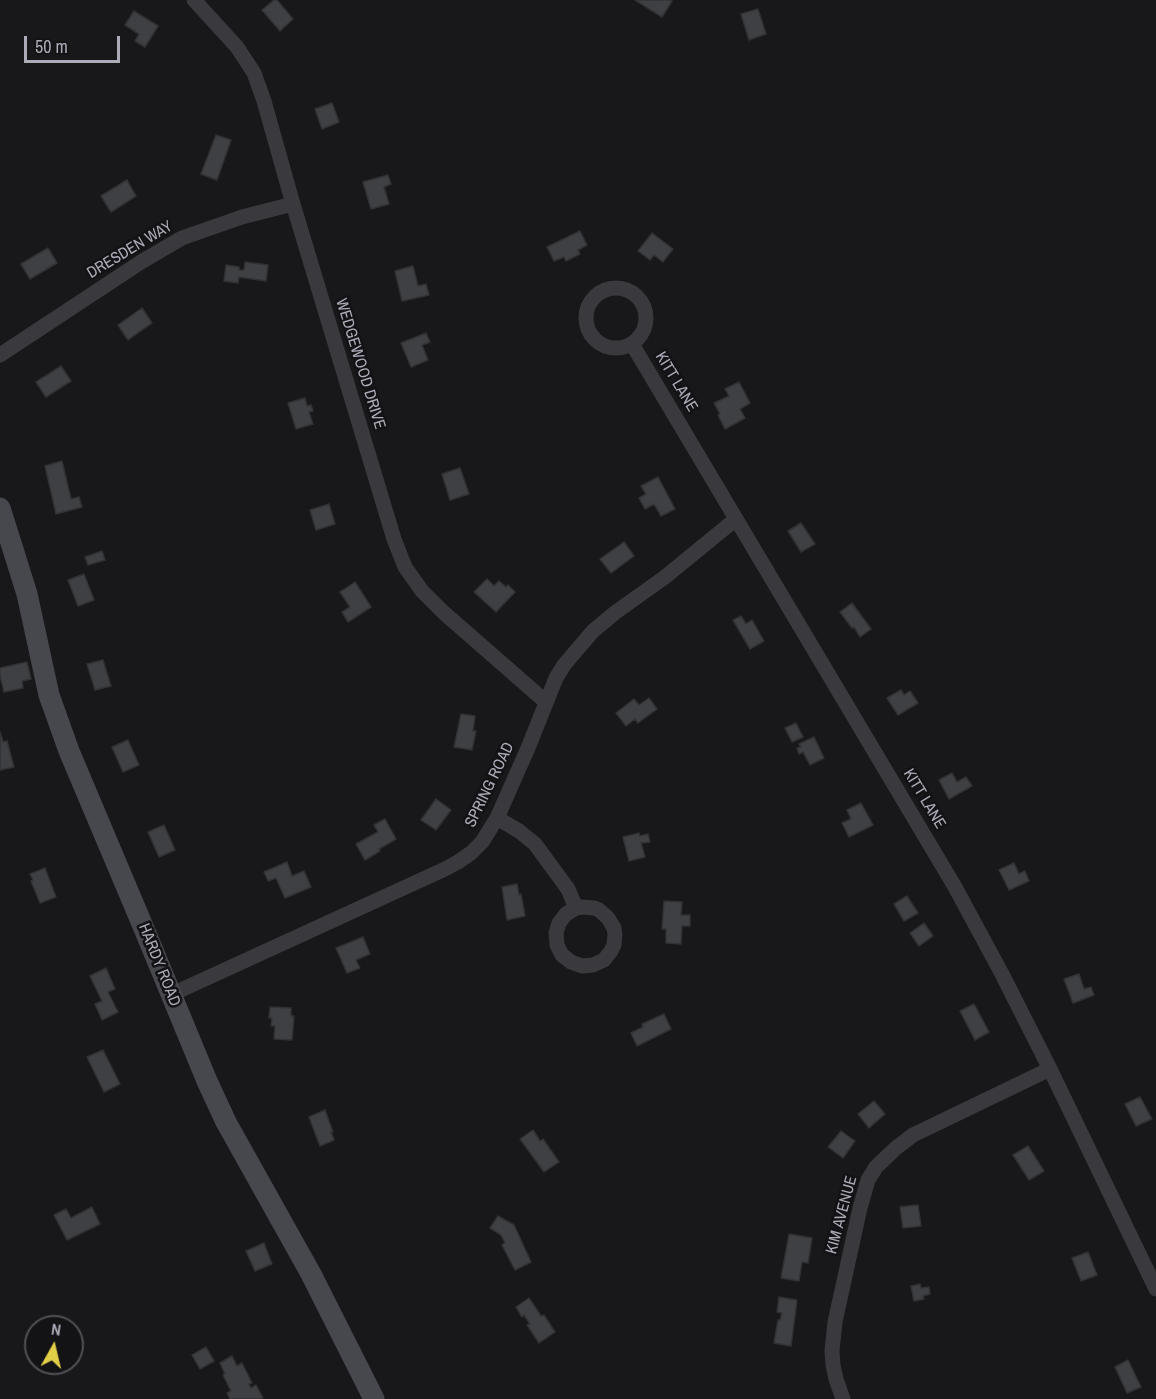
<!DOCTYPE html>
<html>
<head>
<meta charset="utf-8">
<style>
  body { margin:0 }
  #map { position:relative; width:1156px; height:1399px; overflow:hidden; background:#181719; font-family:"Archivo Narrow",sans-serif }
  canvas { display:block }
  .north { position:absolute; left:24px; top:1315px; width:60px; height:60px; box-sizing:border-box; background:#131214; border:2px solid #505056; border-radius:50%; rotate:8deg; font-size:16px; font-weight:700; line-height:24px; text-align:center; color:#abacb8 }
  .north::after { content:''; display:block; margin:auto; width:21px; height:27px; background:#e1cf48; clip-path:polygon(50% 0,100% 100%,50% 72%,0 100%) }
  .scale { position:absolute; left:24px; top:36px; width:96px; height:27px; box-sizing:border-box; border:3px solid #abacb8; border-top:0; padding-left:8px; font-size:18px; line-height:21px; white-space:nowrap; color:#abacb8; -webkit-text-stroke:4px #131214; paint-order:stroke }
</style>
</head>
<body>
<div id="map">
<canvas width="1156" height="1399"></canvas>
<div class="north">N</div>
<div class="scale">50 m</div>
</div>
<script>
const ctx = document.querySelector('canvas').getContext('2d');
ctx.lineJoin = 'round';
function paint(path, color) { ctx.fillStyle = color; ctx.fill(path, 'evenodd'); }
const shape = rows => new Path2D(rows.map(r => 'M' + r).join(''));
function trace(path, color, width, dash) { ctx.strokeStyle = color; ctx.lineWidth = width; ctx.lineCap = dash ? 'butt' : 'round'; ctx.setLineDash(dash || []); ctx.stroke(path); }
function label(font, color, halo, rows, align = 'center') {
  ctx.font = font + ' "Archivo Narrow",sans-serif'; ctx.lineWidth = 5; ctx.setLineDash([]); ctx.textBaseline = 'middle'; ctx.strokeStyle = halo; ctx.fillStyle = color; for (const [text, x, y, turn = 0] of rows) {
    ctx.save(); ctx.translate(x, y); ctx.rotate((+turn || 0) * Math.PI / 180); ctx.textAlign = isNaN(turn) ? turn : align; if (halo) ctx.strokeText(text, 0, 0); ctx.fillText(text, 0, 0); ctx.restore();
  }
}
const building = shape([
  [274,0,277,0,293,19,280,31,262,10,274,0],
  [635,0,670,0,672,1,662,17,635,0],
  [758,9,766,34,749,40,741,14,758,9],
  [134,11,158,26,145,47,135,41,139,34,125,25,134,11],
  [332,103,339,122,322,129,315,109,332,103],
  [216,135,231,140,217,180,201,174,216,135],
  [388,175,391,184,384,187,389,204,371,209,363,182,388,175],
  [127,180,136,196,111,212,101,196,127,180],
  [580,231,587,245,578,250,580,254,566,261,564,257,554,261,547,247,580,231],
  [652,233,673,249,663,262,654,255,650,260,638,251,652,233],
  [48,248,57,263,30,279,21,264,48,248],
  [245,262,268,265,266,281,239,277,238,283,224,281,226,265,239,267,239,270,244,270,245,262],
  [413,266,418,286,426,284,429,295,402,301,395,271,413,266],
  [142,308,152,323,128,340,118,325,142,308],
  [426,333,430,342,422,345,428,360,411,367,401,343,426,333],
  [61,366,71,381,46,397,36,382,61,366],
  [739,382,750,403,740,409,745,418,725,429,718,415,720,414,714,403,729,396,725,389,739,382],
  [305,398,307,406,311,405,313,411,309,412,313,424,296,429,288,403,305,398],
  [62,461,71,499,79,497,82,507,56,514,45,466,62,461],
  [460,468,469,494,450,500,442,474,460,468],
  [658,477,675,509,661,516,654,504,645,509,639,498,646,494,641,486,658,477],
  [329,504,335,524,316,530,310,510,329,504],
  [801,523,815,544,801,552,788,531,801,523],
  [624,542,634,556,611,573,600,559,624,542],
  [102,551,105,560,88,565,85,557,102,551],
  [84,574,94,600,78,606,68,580,84,574],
  [487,579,494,586,499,581,506,587,508,585,515,592,496,612,474,592,487,579],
  [355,582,371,607,348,622,342,612,350,607,340,592,355,582],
  [852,603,871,629,860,637,854,627,852,628,840,612,852,603],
  [741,616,746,624,752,620,764,641,750,649,733,620,741,616],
  [103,660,111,686,95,690,87,664,103,660],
  [27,662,31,679,22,681,23,688,4,692,0,676,0,668,27,662],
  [901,690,904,695,910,691,918,703,898,715,887,698,901,690],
  [649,698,657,709,638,723,635,719,626,726,616,713,634,699,639,705,649,698],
  [461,714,475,716,473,731,476,731,472,750,454,747,461,714],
  [796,723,803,737,792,742,785,728,796,723],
  [0,732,3,742,7,741,14,767,0,770,0,732],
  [814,737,824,758,810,765,803,752,799,754,797,748,801,747,799,744,814,737],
  [128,740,139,765,123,772,112,747,128,740],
  [952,773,957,782,966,777,972,786,949,799,939,780,952,773],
  [436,799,451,810,436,830,421,820,436,799],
  [861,803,873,825,849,837,842,823,851,819,847,810,861,803],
  [385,819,396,839,379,849,380,851,365,860,356,844,378,832,374,825,385,819],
  [164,825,175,850,159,857,148,832,164,825],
  [639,833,640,836,648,834,650,842,641,843,645,857,629,861,623,837,639,833],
  [287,862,292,876,304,871,311,887,285,898,276,878,268,881,264,872,287,862],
  [1014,863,1019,874,1025,871,1029,881,1009,890,999,870,1014,863],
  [45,868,56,897,40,903,31,881,33,880,30,874,45,868],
  [517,884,519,895,521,894,525,916,507,920,502,887,517,884],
  [907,896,918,913,904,921,894,904,907,896],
  [664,901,682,902,681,915,690,915,690,926,682,926,681,944,666,943,666,929,662,929,664,901],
  [924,923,933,936,919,946,910,933,924,923],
  [363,937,370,954,356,960,360,968,347,973,336,948,363,937],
  [106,968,115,989,108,992,118,1012,102,1020,95,1004,102,1001,90,976,106,968],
  [1079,974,1084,989,1091,987,1094,995,1073,1003,1064,979,1079,974],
  [974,1004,989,1032,975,1040,960,1011,974,1004],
  [270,1007,291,1008,291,1016,294,1016,292,1040,274,1039,275,1026,271,1026,272,1018,269,1018,270,1007],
  [664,1014,671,1029,637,1046,631,1033,643,1027,642,1024,664,1014],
  [103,1050,120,1084,104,1092,87,1057,103,1050],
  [1140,1097,1152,1119,1136,1126,1125,1104,1140,1097],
  [874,1101,885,1114,869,1128,858,1114,874,1101],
  [325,1110,333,1132,331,1132,334,1140,320,1146,309,1117,325,1110],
  [533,1130,540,1141,543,1139,559,1162,544,1172,520,1139,533,1130],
  [841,1131,855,1141,843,1158,828,1147,841,1131],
  [1028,1146,1044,1171,1029,1180,1013,1155,1028,1146],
  [918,1205,921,1226,903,1228,900,1207,918,1205],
  [92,1207,100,1224,67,1240,54,1215,66,1209,71,1218,92,1207],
  [498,1216,514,1225,531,1262,515,1270,502,1245,505,1243,501,1235,490,1228,498,1216],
  [789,1234,812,1238,808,1263,802,1262,799,1281,781,1278,789,1234],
  [264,1243,272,1264,255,1271,246,1251,264,1243],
  [1088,1252,1097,1275,1081,1281,1072,1258,1088,1252],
  [920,1284,921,1288,929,1287,930,1294,923,1296,924,1299,914,1301,911,1286,920,1284],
  [779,1297,797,1300,791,1346,774,1343,778,1320,780,1320,782,1313,777,1312,779,1297],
  [529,1298,541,1316,544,1315,555,1332,539,1343,527,1325,530,1324,524,1315,522,1317,516,1307,529,1298],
  [206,1347,214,1361,200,1369,192,1355,206,1347],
  [232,1356,237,1366,242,1363,252,1383,249,1384,251,1388,256,1385,263,1398,260,1399,230,1399,227,1393,231,1391,223,1375,225,1374,220,1363,232,1356],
  [1128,1360,1141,1387,1127,1393,1115,1367,1128,1360]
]);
const street = shape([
  [194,0,237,47,254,73,264,101,293,204,394,539,405,567,422,591,443,612,546,702],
  '586 318a30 30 0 1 1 60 0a30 30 0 1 1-60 0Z',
  [632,344,955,887,1002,974,1050,1069,1156,1289],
  [0,355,141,262,182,238,242,217,293,204],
  [497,818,519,831,535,844,568,889,576,908,582,907,594,908,599,910,608,918,614,928,615,934,614,945,611,951,604,960,593,965,582,966,571,962,562,955,557,945,556,933,559,923,566,914,576,908],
  [170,995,445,869,458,862,471,853,482,842,497,818,528,748,556,678,564,665,593,631,616,612,665,577,736,519],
  [843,1399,836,1379,833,1365,832,1351,835,1322,860,1208,868,1180,876,1167,896,1148,913,1135,1050,1069]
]);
const secondary = shape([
  [0,508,27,594,49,695,69,751,145,931,207,1081,226,1122,311,1274,374,1399]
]);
const streetNames = [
  ["DRESDEN WAY",130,250,-31],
  ["WEDGEWOOD DRIVE",360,364,73],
  ["KITT LANE",676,382,59],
  ["SPRING ROAD",490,785,-64],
  ["KITT LANE",924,799,59],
  ["HARDY ROAD",159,965,68],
  ["KIM AVENUE",842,1215,-75]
];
paint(building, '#3f4043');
trace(building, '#323235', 1.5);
trace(street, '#39393e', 15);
trace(secondary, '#47474e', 21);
label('16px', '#abacb8', '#131214', streetNames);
</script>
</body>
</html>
